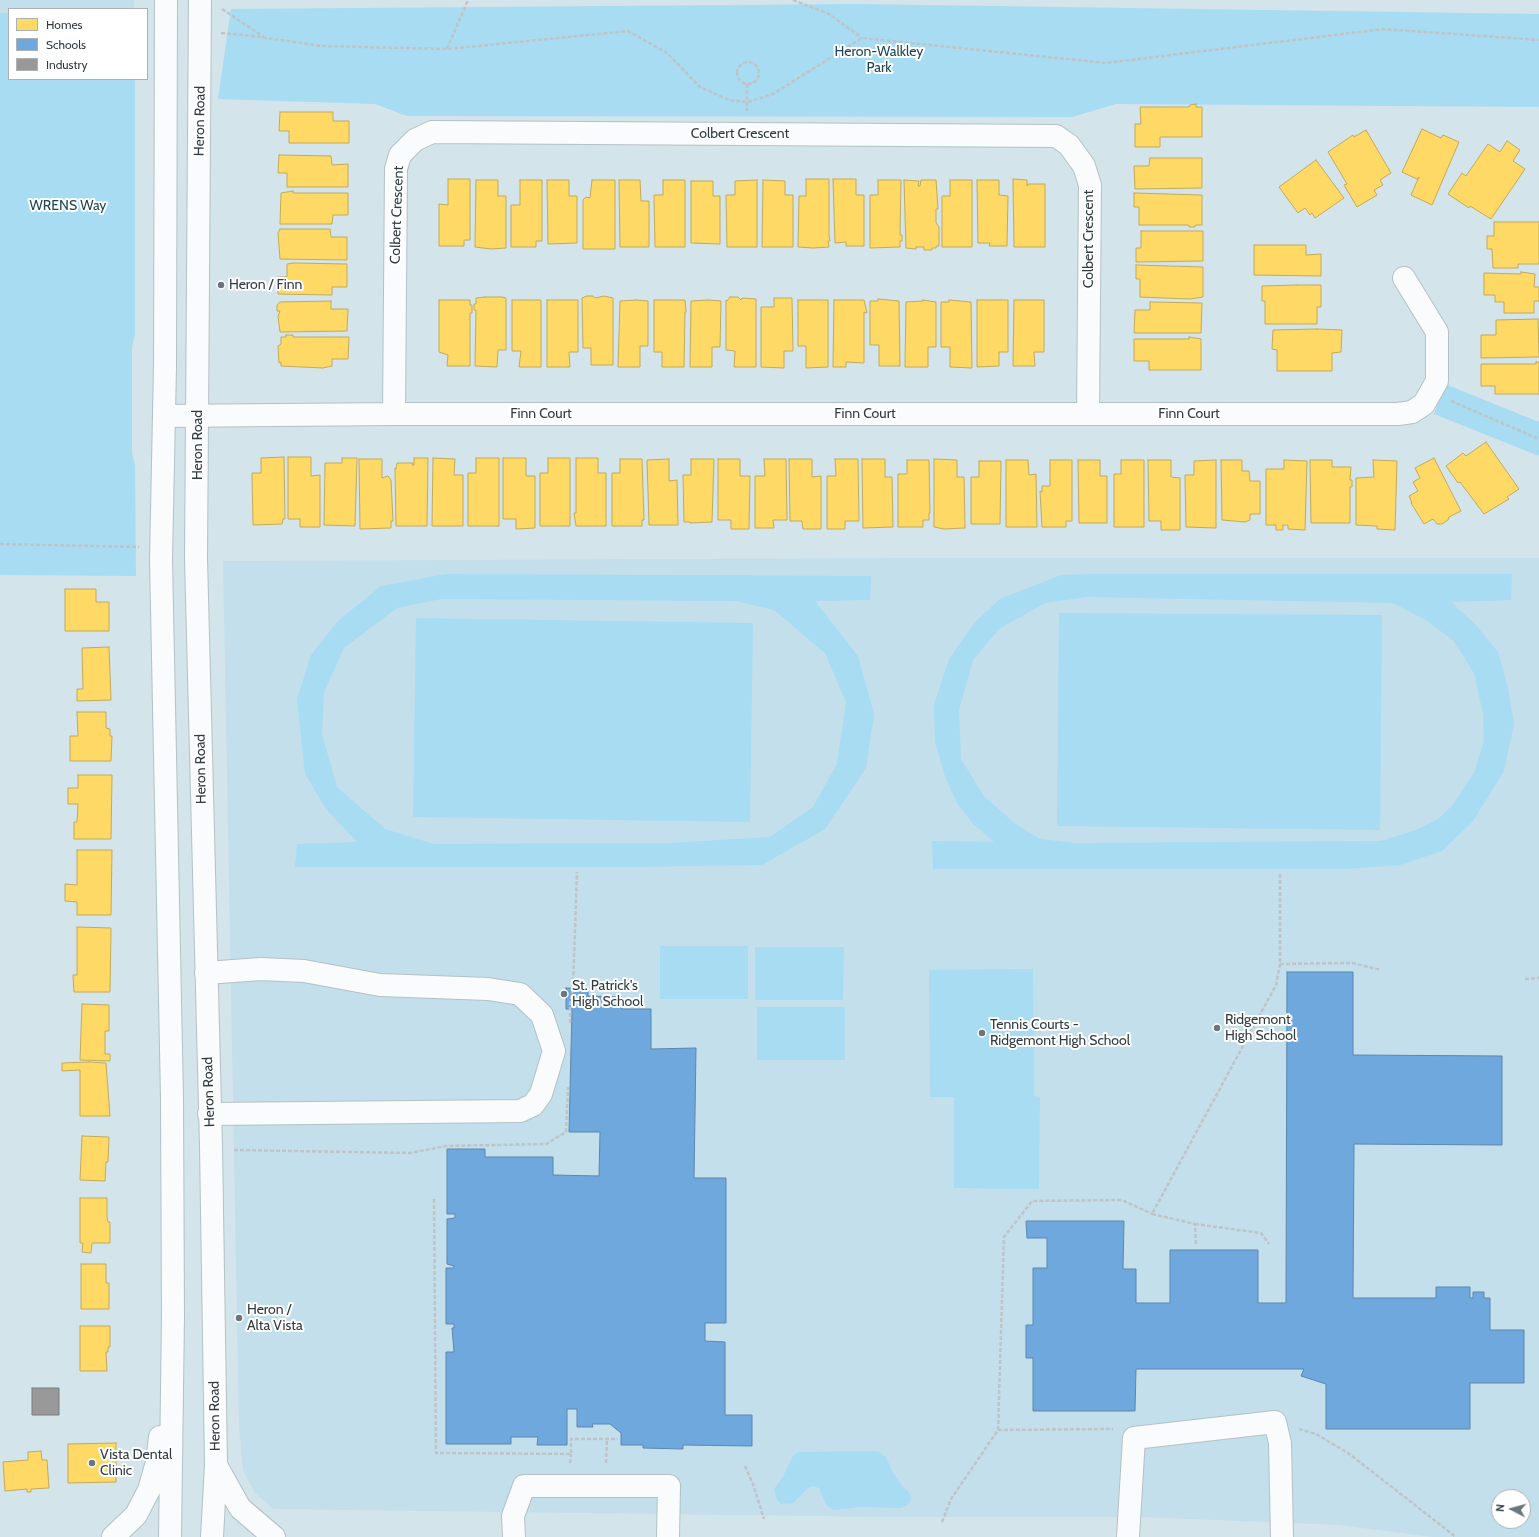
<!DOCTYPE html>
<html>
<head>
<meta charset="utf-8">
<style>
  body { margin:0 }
  #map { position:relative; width:1539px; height:1537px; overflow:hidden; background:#d4e4eb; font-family:Cabin,sans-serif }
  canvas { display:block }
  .legend { position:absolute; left:8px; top:8px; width:140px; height:72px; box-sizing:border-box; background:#fff; border:1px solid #acb1b3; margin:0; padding:5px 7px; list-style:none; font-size:12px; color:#2f3b40 }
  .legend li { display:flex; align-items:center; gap:8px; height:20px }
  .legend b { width:20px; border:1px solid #acb1b3 }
  .north { position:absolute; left:1491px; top:1489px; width:40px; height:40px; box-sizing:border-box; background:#fff; border:1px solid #acb1b3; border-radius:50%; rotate:276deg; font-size:11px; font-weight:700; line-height:16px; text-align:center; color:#2f3b40 }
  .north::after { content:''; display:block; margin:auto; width:14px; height:18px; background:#69767c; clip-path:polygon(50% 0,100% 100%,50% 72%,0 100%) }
</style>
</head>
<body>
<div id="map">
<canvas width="1539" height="1537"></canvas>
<ul class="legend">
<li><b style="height:11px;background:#ffd966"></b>Homes</li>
<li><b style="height:11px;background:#6fa8dc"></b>Schools</li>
<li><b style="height:11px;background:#999"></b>Industry</li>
</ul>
<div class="north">N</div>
</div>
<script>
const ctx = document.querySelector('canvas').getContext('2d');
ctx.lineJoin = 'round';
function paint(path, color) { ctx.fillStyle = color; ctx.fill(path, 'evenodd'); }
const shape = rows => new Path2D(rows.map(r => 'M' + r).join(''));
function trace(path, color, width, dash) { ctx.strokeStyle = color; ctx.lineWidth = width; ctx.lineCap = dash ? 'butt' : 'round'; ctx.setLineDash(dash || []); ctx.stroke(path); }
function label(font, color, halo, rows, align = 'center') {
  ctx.font = font + ' Cabin,sans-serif'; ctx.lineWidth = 4; ctx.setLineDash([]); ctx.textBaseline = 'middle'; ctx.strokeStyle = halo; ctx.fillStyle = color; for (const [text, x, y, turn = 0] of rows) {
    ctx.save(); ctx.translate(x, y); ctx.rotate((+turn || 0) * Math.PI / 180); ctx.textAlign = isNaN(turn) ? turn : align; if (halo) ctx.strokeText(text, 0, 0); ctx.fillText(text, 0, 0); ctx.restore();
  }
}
const built = shape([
  [0,0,134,0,134,9,9,9,9,14,0,13],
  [902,558,1539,558,1539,1537,1432,1537,1339,1525,1141,1517,889,1517,273,1509,255,1493,243,1470,239,1427,223,561],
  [1499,1497,1523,1497,1523,1521,1499,1521]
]);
const green = shape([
  [858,4,1539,14,1539,107,1116,104,1072,117,407,116,375,104,218,99,231,9],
  [0,13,9,13,9,79,135,79,135,334,132,348,132,453,135,465,136,576,0,575],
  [1445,384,1539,422,1539,456,1434,414],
  [446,574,871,576,870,600,815,601,858,656,874,714,866,768,825,829,762,865,634,867,295,867,297,844,357,842,327,810,305,774,297,699,311,655,338,621,381,586],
  [441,599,736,601,774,610,825,653,846,702,837,764,813,807,770,837,669,843,434,844,385,829,337,787,322,734,324,692,344,648,397,608],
  [1090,574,1512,574,1511,600,1451,602,1475,624,1498,652,1508,688,1514,724,1504,771,1473,821,1442,851,1400,865,1345,869,933,869,932,841,994,842,973,824,957,803,945,776,935,742,934,705,949,659,976,621,1000,599,1061,575],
  [1088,597,1393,603,1424,619,1453,640,1474,673,1483,714,1484,741,1474,773,1452,806,1438,819,1416,830,1381,841,1076,843,1040,839,1014,823,984,796,961,759,959,710,973,660,999,629,1045,603],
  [1059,613,1382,615,1380,830,1057,826],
  [416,618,753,623,750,822,413,817],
  [660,946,748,946,748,999,660,999],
  [755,947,844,947,843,1000,755,1000],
  [1033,969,1034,1096,1040,1097,1039,1189,954,1188,954,1097,930,1097,929,970],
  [757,1007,845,1007,845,1060,757,1060],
  [878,1451,886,1457,892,1471,902,1486,909,1492,911,1498,910,1503,901,1508,860,1507,834,1510,830,1508,826,1504,819,1488,813,1486,808,1488,793,1503,781,1504,777,1500,774,1489,783,1477,793,1456,798,1452]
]);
const homes = shape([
  [1196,104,1196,107,1202,107,1202,137,1160,137,1160,147,1135,147,1135,124,1141,124,1140,107,1189,107,1190,105,1196,104],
  [280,112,333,112,333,121,349,121,349,143,289,143,289,131,279,131,280,112],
  [1422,129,1441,138,1443,135,1459,142,1432,205,1411,195,1419,177,1417,179,1402,172,1422,129],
  [1366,130,1391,173,1380,180,1383,185,1374,190,1377,195,1357,207,1344,185,1347,184,1328,152,1353,135,1354,137,1366,130],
  [1507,141,1520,150,1513,161,1525,169,1491,219,1470,206,1469,208,1448,194,1462,173,1466,176,1488,144,1500,152,1507,141],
  [279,155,331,156,332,165,348,164,348,187,287,187,287,173,278,173,279,155],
  [1150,158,1202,158,1202,188,1135,189,1134,166,1149,166,1150,158],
  [1316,160,1344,198,1315,218,1312,213,1310,215,1305,208,1298,213,1279,187,1316,160],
  [448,179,470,179,470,240,464,240,464,246,439,246,439,204,448,205,448,179],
  [806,179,829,179,829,235,830,241,828,241,829,247,813,248,798,247,799,196,806,196,806,179],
  [833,179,856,179,856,195,864,195,864,246,846,246,846,242,835,243,833,179],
  [1013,179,1027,180,1027,186,1028,184,1045,184,1045,247,1014,247,1013,179],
  [476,180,498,180,498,196,506,196,506,248,491,249,475,247,476,180],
  [520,180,542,180,542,241,536,241,536,247,511,247,511,205,520,205,520,180],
  [547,180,569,180,569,196,577,196,577,243,548,244,547,180],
  [592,180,615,180,615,249,583,249,583,200,586,197,590,198,592,180],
  [619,180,640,180,641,201,649,201,649,247,620,247,619,180],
  [663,180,685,180,685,247,655,247,654,195,663,195,663,180],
  [757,180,757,247,727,247,726,195,735,195,735,181,757,180],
  [763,180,785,181,785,195,793,195,793,247,762,247,763,180],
  [878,180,901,180,900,235,902,235,902,241,900,241,900,247,870,248,870,195,878,195,878,180],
  [904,180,919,181,918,186,920,186,921,180,936,180,938,209,936,209,936,223,939,227,939,246,936,246,936,248,932,248,932,250,924,250,924,247,916,247,916,249,906,248,904,180],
  [950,180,972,180,972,247,942,247,942,196,950,196,950,180],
  [977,180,999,180,999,195,1008,196,1007,246,989,246,990,243,978,243,977,180],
  [691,181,713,181,713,196,720,196,720,244,691,243,691,181],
  [293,191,293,193,348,193,348,215,333,215,332,224,280,224,281,193,293,191],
  [1134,193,1202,195,1202,225,1195,225,1195,227,1189,227,1189,225,1139,225,1139,207,1134,207,1134,193],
  [1494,222,1539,222,1539,264,1518,264,1518,268,1493,268,1492,249,1487,249,1487,236,1494,236,1494,222],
  [280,229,330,229,331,237,347,237,347,260,280,259,278,233,280,229],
  [1141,231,1203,231,1203,261,1136,262,1136,248,1141,248,1141,231],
  [1254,245,1306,245,1306,255,1321,254,1321,276,1254,275,1254,245],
  [294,263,347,264,347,287,332,287,332,295,278,294,278,277,287,277,287,264,294,263],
  [1136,265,1203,267,1203,297,1190,299,1140,297,1140,279,1136,279,1136,265],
  [1521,272,1535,274,1534,287,1539,287,1539,301,1534,301,1534,313,1504,313,1504,302,1495,302,1495,295,1484,295,1484,273,1521,274,1521,272],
  [1297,285,1321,285,1321,307,1317,307,1317,324,1265,324,1265,301,1262,301,1262,286,1297,285],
  [587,296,593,296,595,298,604,296,613,298,613,365,591,365,591,348,583,348,582,298,587,296],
  [485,297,502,297,506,298,506,350,498,350,497,367,475,366,476,310,474,310,474,304,476,304,476,298,485,297],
  [730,297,738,297,741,300,742,298,756,299,756,367,734,367,735,351,726,350,726,300,727,301,730,297],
  [774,298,792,298,793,351,784,351,784,368,761,367,761,307,774,307,774,298],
  [878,299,899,301,900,366,879,366,879,345,870,345,870,301,878,301,878,299],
  [439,300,470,300,470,305,472,305,472,313,470,313,470,366,447,366,448,355,439,352,439,300],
  [512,300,541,300,541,367,519,367,521,351,512,351,512,300],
  [547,300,578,300,578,352,569,352,570,367,547,367,547,300],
  [636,300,648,301,648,346,640,346,640,367,618,367,620,301,636,300],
  [654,300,685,300,686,312,685,312,684,367,662,367,662,352,654,352,654,300],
  [708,300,721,301,720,347,712,347,712,367,690,367,691,301,708,300],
  [798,300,828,300,828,367,806,368,806,346,798,346,798,300],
  [834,300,864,300,867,313,864,312,864,363,846,362,846,367,833,367,834,300],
  [923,300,936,302,936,347,928,347,928,367,905,367,906,302,923,301,923,300],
  [949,300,971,302,972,368,950,367,950,347,941,347,941,302,949,302,949,300],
  [977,300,1008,300,1008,352,999,352,999,366,977,367,977,300],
  [1014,300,1044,300,1044,352,1034,352,1035,366,1013,366,1014,300],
  [331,301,331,309,348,309,347,331,280,332,278,316,280,311,277,311,277,305,280,302,331,301],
  [1150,302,1202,303,1201,333,1134,333,1135,310,1150,310,1150,302],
  [1538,319,1539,357,1481,358,1481,335,1496,335,1496,320,1538,319],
  [1317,329,1342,330,1341,352,1332,353,1332,371,1277,371,1277,350,1272,349,1273,330,1317,329],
  [286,335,293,335,293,337,349,337,348,359,332,359,332,366,323,368,281,366,281,362,279,363,278,346,281,344,281,337,286,337,286,335],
  [1189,337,1201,339,1201,370,1149,370,1149,361,1134,361,1134,339,1189,339,1189,337],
  [1536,362,1539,362,1539,394,1495,394,1495,386,1481,386,1481,364,1536,364,1536,362],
  [1486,442,1519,489,1507,497,1509,499,1484,514,1460,482,1458,483,1446,466,1463,453,1466,456,1486,442],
  [284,457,285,519,283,519,282,524,253,525,252,473,261,473,261,458,284,457],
  [288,457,311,457,311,476,320,475,320,527,300,527,300,519,288,519,288,457],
  [342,458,357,458,355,526,324,525,325,463,342,463,342,458],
  [414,458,428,458,427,526,396,526,395,468,396,469,397,463,413,463,412,465,414,465,414,458],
  [433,458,455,459,454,475,463,475,463,526,432,526,433,458],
  [476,458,499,458,499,526,468,526,468,473,476,473,476,458],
  [503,458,526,458,526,476,535,476,535,528,516,529,516,519,503,519,503,458],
  [548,458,570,458,570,526,540,526,540,473,548,473,548,458],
  [576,458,598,458,598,473,606,473,606,526,576,526,574,513,576,513,576,458],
  [1434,458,1461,511,1449,517,1448,520,1442,524,1437,524,1433,519,1424,524,1411,503,1412,503,1409,496,1418,491,1413,482,1420,478,1415,468,1434,458],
  [359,459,382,459,382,478,388,476,391,480,393,521,391,521,391,528,360,529,359,459],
  [620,459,642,459,644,520,642,520,642,526,612,526,612,473,620,473,620,459],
  [669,459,669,481,677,480,678,525,649,525,647,460,669,459],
  [691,459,714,459,712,522,690,523,690,522,684,522,683,475,691,475,691,459],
  [718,459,740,459,740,476,750,476,749,529,731,529,731,520,718,520,718,459],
  [764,459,786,459,787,520,773,520,774,528,755,528,755,476,765,476,764,459],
  [789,459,812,459,812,477,821,476,821,529,803,529,802,521,790,521,789,459],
  [835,459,858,459,859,521,845,521,845,529,827,529,827,476,836,476,835,459],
  [862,459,885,459,885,477,892,477,893,527,863,528,862,459],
  [934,459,957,460,957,477,964,477,965,528,944,529,934,527,934,459],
  [907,460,929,460,930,513,929,513,929,520,923,520,923,527,898,527,898,474,907,474,907,460],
  [1006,460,1028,460,1029,475,1036,474,1037,527,1006,527,1006,460],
  [1050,460,1072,460,1072,521,1066,521,1066,527,1042,527,1040,491,1042,492,1042,486,1050,486,1050,460],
  [1078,460,1100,460,1100,476,1107,476,1107,523,1079,523,1078,460],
  [1121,460,1144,460,1144,527,1114,527,1114,474,1121,474,1121,460],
  [1148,460,1171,460,1171,477,1180,478,1180,530,1161,530,1161,521,1149,521,1148,460],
  [1216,460,1216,528,1186,527,1185,475,1194,475,1194,461,1216,460],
  [1221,460,1242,460,1242,471,1249,471,1250,481,1260,481,1260,514,1250,514,1250,520,1245,522,1222,520,1221,460],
  [1284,460,1307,461,1305,530,1288,529,1288,525,1283,525,1283,530,1276,530,1276,525,1266,525,1266,469,1284,469,1284,460],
  [1310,460,1332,460,1332,467,1351,467,1350,480,1352,480,1352,487,1350,487,1350,523,1311,523,1310,460],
  [1373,460,1397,461,1395,530,1377,529,1377,526,1356,525,1356,478,1374,477,1373,460],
  [979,461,1001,461,1000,524,971,524,971,477,979,477,979,461],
  [65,589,96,589,96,602,109,602,109,631,65,631,65,589],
  [109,647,111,700,77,701,77,689,83,689,82,648,109,647],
  [77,712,106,712,106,728,110,729,110,736,112,736,111,761,70,761,70,736,78,736,77,712],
  [78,775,112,775,111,839,74,839,74,822,77,822,78,804,68,804,68,788,78,788,78,775],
  [77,850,112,850,111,915,77,915,77,902,65,901,65,884,77,885,77,850],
  [77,927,111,928,110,992,74,992,73,975,77,975,77,927],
  [82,1004,109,1005,109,1031,105,1031,105,1054,110,1054,110,1061,80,1060,82,1004],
  [89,1062,106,1063,110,1116,80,1116,80,1070,62,1071,62,1063,89,1062],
  [82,1136,109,1137,108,1162,106,1162,105,1181,80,1180,82,1136],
  [80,1198,107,1198,107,1217,108,1222,110,1222,110,1243,92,1243,91,1253,82,1252,83,1243,80,1243,80,1198],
  [81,1264,106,1264,106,1283,109,1283,109,1309,81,1309,81,1264],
  [80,1326,110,1326,110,1347,108,1347,108,1352,106,1352,107,1371,80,1371,80,1326],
  [116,1443,116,1482,68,1483,68,1444,116,1443],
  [41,1451,42,1460,47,1460,49,1488,31,1489,31,1492,27,1492,27,1489,5,1491,3,1462,28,1460,28,1452,41,1451]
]);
const schools = shape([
  [1287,972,1353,972,1353,1055,1502,1056,1502,1145,1354,1144,1353,1298,1436,1298,1436,1287,1470,1287,1470,1298,1473,1298,1473,1292,1484,1292,1484,1298,1490,1298,1490,1330,1524,1330,1524,1383,1470,1383,1470,1429,1326,1429,1326,1384,1301,1376,1304,1369,1136,1369,1135,1411,1033,1411,1033,1358,1026,1358,1026,1325,1033,1325,1033,1268,1047,1268,1047,1238,1027,1238,1026,1221,1124,1221,1123,1269,1136,1269,1136,1303,1170,1303,1170,1250,1258,1250,1258,1303,1286,1303,1287,972],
  [566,988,588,989,588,996,622,997,622,1009,651,1009,651,1049,696,1048,694,1178,726,1178,726,1323,705,1323,705,1341,725,1342,725,1415,752,1415,752,1446,683,1445,683,1449,643,1448,643,1445,621,1445,621,1433,610,1424,592,1424,593,1427,577,1427,577,1409,567,1409,567,1445,537,1445,538,1437,511,1437,511,1444,446,1444,446,1352,454,1352,452,1328,454,1328,454,1324,446,1324,446,1268,453,1268,454,1266,447,1264,447,1219,455,1218,455,1214,447,1214,447,1149,485,1149,485,1157,553,1157,553,1175,599,1176,600,1132,569,1132,572,1009,566,1009,566,988]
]);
const industry = shape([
  [32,1388,59,1388,59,1415,32,1415,32,1388]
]);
const path = shape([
  [793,0,829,14,862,38],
  [222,9,264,37],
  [221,33,253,36,322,46,447,49,628,31,667,53,700,87,729,100,748,102,773,94,862,38,1106,63,1383,29,1539,40],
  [447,49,468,0],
  '737 73a11 11 0 1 1 22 0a11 11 0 1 1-22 0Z',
  [747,84,747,111],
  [1451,401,1539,439],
  [0,544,139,547],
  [1280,964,1352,963,1381,970],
  [1525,979,1539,978],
  [570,1023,570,1004,573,988,577,872],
  [234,1150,410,1153,446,1146,546,1144,566,1132,568,1087],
  [434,1199,436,1453,571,1454,571,1439,618,1439],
  [1195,1224,1261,1233,1269,1244],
  [1196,1244,1195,1224,1152,1214,1276,985,1280,964,1280,873],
  [1299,1429,1316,1434,1348,1453,1456,1537],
  [998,1430,1004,1237,1032,1201,1122,1200,1152,1214],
  [570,1463,571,1454],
  [606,1463,607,1439],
  [745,1466,753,1484,764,1519],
  [942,1522,951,1499,998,1430,1113,1429]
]);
const minor = shape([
  [394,414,396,169,400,155,415,140,432,132,1056,136,1069,145,1084,166,1090,185,1088,414],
  [164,416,394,414,1398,414,1412,412,1424,404,1437,381,1437,332,1404,278],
  [206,973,261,969,304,971,380,985,488,989,520,994,542,1015,554,1051,541,1094,533,1105,520,1111,209,1114],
  [514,1537,513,1516,524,1486,669,1486,668,1537],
  [1128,1537,1134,1438,1275,1422,1280,1443,1282,1537]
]);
const major = shape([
  [166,0,165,366,161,559,172,1098,173,1316,170,1537],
  [200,0,196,558,211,1146,216,1465,212,1537],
  [216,1465,240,1508,274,1537],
  [113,1537,136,1515,149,1490,157,1462,160,1437]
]);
const markers = [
  [221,285,4,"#69767c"],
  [564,994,4,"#69767c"],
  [1217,1028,4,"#69767c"],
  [982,1033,4,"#69767c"],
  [239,1318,4,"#69767c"],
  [92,1463,4,"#69767c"]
];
const parkNames = [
  ["Heron-Walkley",879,52],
  ["Park",879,68],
  ["WRENS Way",68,206]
];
const streetNames = [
  ["Heron Road",200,121,-89],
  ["Colbert Crescent",740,134],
  ["Colbert Crescent",397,215,-88],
  ["Colbert Crescent",1089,239,-90],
  ["Finn Court",541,414],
  ["Finn Court",865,414],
  ["Finn Court",1189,414],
  ["Heron Road",198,445,-90],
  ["Heron Road",201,769,-91],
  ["Heron Road",209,1092,-92],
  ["Heron Road",215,1416,-91]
];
const poiNames = [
  ["Heron / Finn",229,285],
  ["St. Patrick's",572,986],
  ["High School",572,1002],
  ["Ridgemont",1225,1020],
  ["High School",1225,1036],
  ["Tennis Courts -",990,1025],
  ["Ridgemont High School",990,1041],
  ["Heron /",247,1310],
  ["Alta Vista",247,1326],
  ["Vista Dental",100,1455],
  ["Clinic",100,1471]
];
paint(built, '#c3dfeb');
paint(green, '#a8dcf2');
paint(homes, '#ffd966');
trace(homes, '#c1aa5b', 1);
paint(schools, '#6fa8dc');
trace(schools, '#5c87ad', 1);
paint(industry, '#999');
trace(industry, '#797d7e', 1);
trace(minor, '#b4c1c6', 24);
trace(major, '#b4c1c6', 24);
trace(path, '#bfc4c8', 2.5, [4, 2]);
trace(minor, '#f9fbfc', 22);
trace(major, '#f9fbfc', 22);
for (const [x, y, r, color] of markers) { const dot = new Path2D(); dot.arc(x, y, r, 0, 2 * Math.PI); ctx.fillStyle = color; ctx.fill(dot); trace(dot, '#fff', 1.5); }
label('14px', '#1c4656', '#fff', parkNames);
label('14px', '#2f3b40', '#fff', streetNames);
label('14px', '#2f3b40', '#fff', poiNames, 'left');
</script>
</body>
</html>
